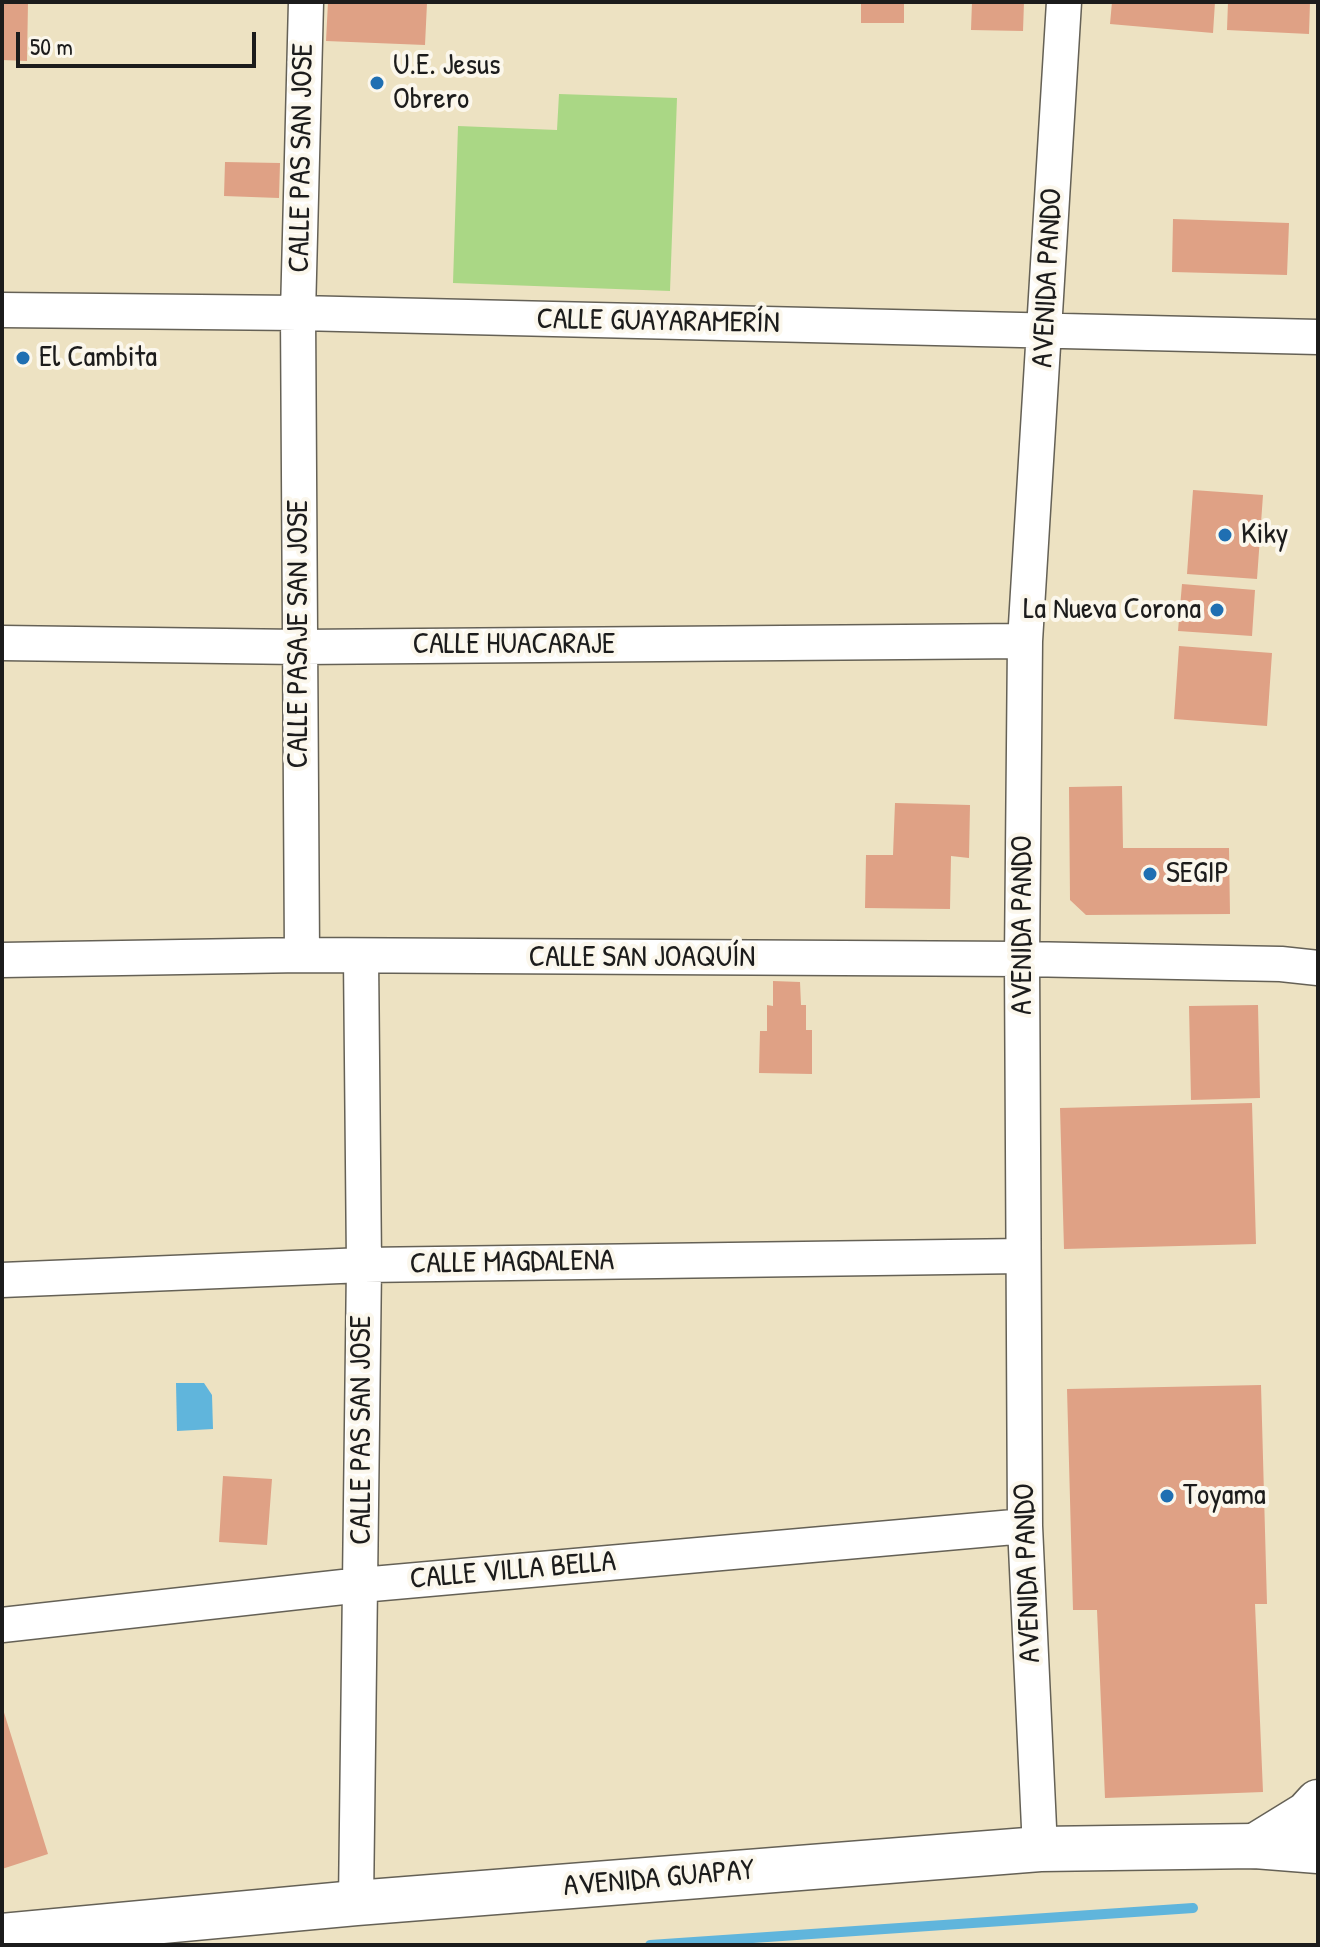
<!DOCTYPE html>
<html>
<head>
<meta charset="utf-8">
<style>
  body { margin:0 }
  #map { position:relative; width:1320px; height:1947px; overflow:hidden; background:#ede2c2; font-family:"Patrick Hand",sans-serif }
  canvas { display:block }
  .frame { position:absolute; inset:0; border:4px solid #1c1c1c; pointer-events:none }
  .scale { position:absolute; left:16px; top:32px; width:240px; height:36px; box-sizing:border-box; border:4px solid #1c1c1c; border-top:0; padding-left:10px; font-size:24px; line-height:28px; white-space:nowrap; color:#1c1c1c; -webkit-text-stroke:6px #fbf7ec; paint-order:stroke }
</style>
</head>
<body>
<div id="map">
<canvas width="1320" height="1947"></canvas>
<div class="frame"></div>
<div class="scale">50 m</div>
</div>
<script>
const ctx = document.querySelector('canvas').getContext('2d');
ctx.lineJoin = 'round';
function paint(path, color) { ctx.fillStyle = color; ctx.fill(path, 'evenodd'); }
const shape = rows => new Path2D(rows.map(r => 'M' + r).join(''));
function trace(path, color, width, dash) { ctx.strokeStyle = color; ctx.lineWidth = width; ctx.lineCap = dash ? 'butt' : 'round'; ctx.setLineDash(dash || []); ctx.stroke(path); }
function label(font, color, halo, rows, align = 'center') {
  ctx.font = font + ' "Patrick Hand",sans-serif'; ctx.lineWidth = 8; ctx.setLineDash([]); ctx.textBaseline = 'middle'; ctx.strokeStyle = halo; ctx.fillStyle = color; for (const [text, x, y, turn = 0] of rows) {
    ctx.save(); ctx.translate(x, y); ctx.rotate((+turn || 0) * Math.PI / 180); ctx.textAlign = isNaN(turn) ? turn : align; if (halo) ctx.strokeText(text, 0, 0); ctx.fillText(text, 0, 0); ctx.restore();
  }
}
const green = shape([
  [559,94,677,98,670,291,453,283,458,126,557,130]
]);
const water = shape([
  [176,1383,204,1383,212,1395,213,1429,177,1431]
]);
const stream = shape([
  [650,1945,1193,1908]
]);
const building = shape([
  [2,2,28,2,27,61,2,60],
  [328,2,427,3,425,45,326,41],
  [861,2,904,2,904,23,861,23],
  [972,2,1024,2,1023,31,971,30],
  [1112,2,1215,2,1213,33,1110,24],
  [1228,2,1310,2,1309,34,1227,30],
  [225,162,280,163,279,198,224,196],
  [1173,219,1289,223,1287,275,1172,272],
  [1193,490,1263,495,1257,579,1187,574],
  [1182,584,1255,590,1252,636,1178,631],
  [1179,646,1272,653,1267,726,1174,719],
  [1122,786,1123,848,1229,848,1230,914,1086,915,1070,900,1069,787],
  [895,803,970,805,969,858,951,856,950,909,865,908,866,855,893,855],
  [773,981,800,982,801,1005,806,1005,806,1030,812,1030,812,1074,759,1073,760,1031,767,1031,767,1005,773,1006],
  [1258,1005,1260,1098,1191,1100,1189,1006],
  [1252,1103,1256,1244,1064,1249,1060,1108],
  [1261,1385,1267,1604,1255,1604,1263,1792,1105,1798,1097,1610,1073,1610,1067,1389],
  [223,1476,272,1479,267,1545,219,1542],
  [2,1706,48,1854,2,1869]
]);
const street = shape([
  [2,310,298,313,1318,337],
  [2,643,299,647,1025,641],
  [302,955,298,313,306,2],
  [2,960,302,955,1022,959,1281,964,1318,968],
  [2,1280,364,1265,1023,1256],
  [2,1625,361,1585,1025,1526],
  [1040,1849,1025,1526,1022,959,1025,641,1064,2],
  [356,1903,364,1265,361,957]
]);
const secondary = shape([
  [2,1936,356,1903,1040,1849,1255,1846,1318,1851]
]);
const primary = shape([
  [1255,1846,1307,1814,1318,1802]
]);
const markers = [
  [377,83,8,"#1f6fb2"],
  [23,358,8,"#1f6fb2"],
  [1225,535,8,"#1f6fb2"],
  [1217,610,8,"#1f6fb2"],
  [1150,874,8,"#1f6fb2"],
  [1167,1496,8,"#1f6fb2"]
];
const poiNames = [
  ["U.E. Jesus",393,66],
  ["Obrero",393,100],
  ["El Cambita",39,358],
  ["Kiky",1241,535],
  ["La Nueva Corona",1201,610,"right"],
  ["SEGIP",1166,874],
  ["Toyama",1183,1496]
];
const streetNames = [
  ["CALLE PAS SAN JOSE",302,158,-89],
  ["AVENIDA PANDO",1048,278,-87],
  ["CALLE GUAYARAMERÍN",658,322,1],
  ["CALLE PASAJE SAN JOSE",299,634,-90],
  ["CALLE HUACARAJE",514,645],
  ["AVENIDA PANDO",1023,925,-90],
  ["CALLE SAN JOAQUÍN",642,958],
  ["CALLE MAGDALENA",512,1263,-1],
  ["CALLE PAS SAN JOSE",362,1430,-90],
  ["CALLE VILLA BELLA",513,1571,-5],
  ["AVENIDA PANDO",1028,1573,-92],
  ["AVENIDA GUAPAY",659,1879,-5]
];
paint(green, '#aad785');
paint(water, '#60b5dc');
trace(stream, '#60b5dc', 10);
paint(building, '#dfa185');
trace(street, '#656156', 37);
trace(secondary, '#656156', 47);
trace(primary, '#656156', 47);
trace(street, '#fff', 34);
trace(secondary, '#fff', 44);
trace(primary, '#fff', 44);
for (const [x, y, r, color] of markers) { const dot = new Path2D(); dot.arc(x, y, r, 0, 2 * Math.PI); ctx.fillStyle = color; ctx.fill(dot); trace(dot, '#fbf7ec', 3); }
label('30px', '#1c1c1c', '#fbf7ec', poiNames, 'left');
label('30px', '#1c1c1c', '#fbf7ec', streetNames);
</script>
</body>
</html>
